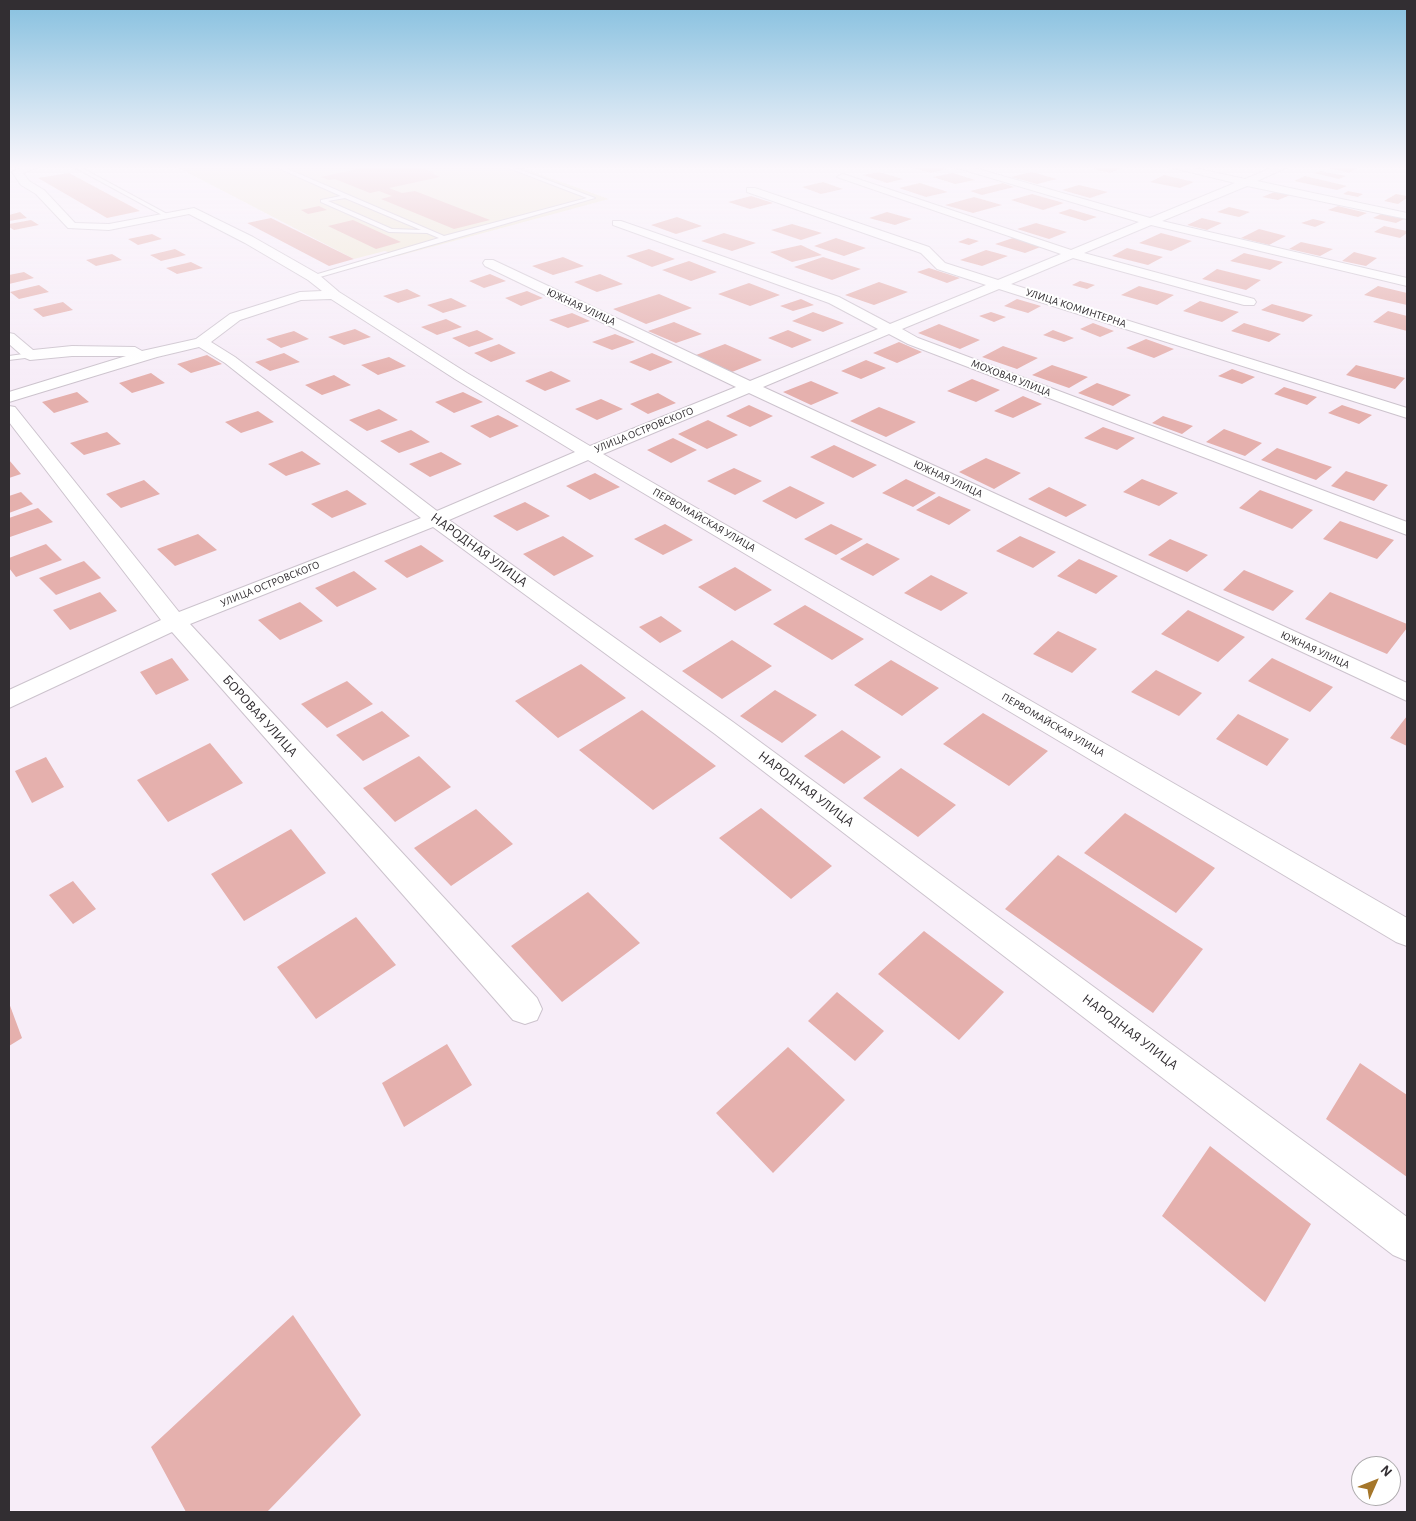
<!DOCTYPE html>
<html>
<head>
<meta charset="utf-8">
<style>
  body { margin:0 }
  #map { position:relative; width:1416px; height:1521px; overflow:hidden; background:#f7edf8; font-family:"Alegreya Sans",sans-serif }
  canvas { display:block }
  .frame { position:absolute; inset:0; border:10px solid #322e32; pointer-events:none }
  .north { position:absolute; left:1351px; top:1456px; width:50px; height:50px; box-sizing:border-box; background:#fff; border:1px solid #adabad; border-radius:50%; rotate:46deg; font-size:14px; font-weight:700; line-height:20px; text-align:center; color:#322e32 }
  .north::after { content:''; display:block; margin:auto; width:18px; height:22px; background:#a5762a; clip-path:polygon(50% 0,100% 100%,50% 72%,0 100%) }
</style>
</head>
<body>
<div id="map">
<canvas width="1416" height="1521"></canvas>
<div class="frame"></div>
<div class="north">N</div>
</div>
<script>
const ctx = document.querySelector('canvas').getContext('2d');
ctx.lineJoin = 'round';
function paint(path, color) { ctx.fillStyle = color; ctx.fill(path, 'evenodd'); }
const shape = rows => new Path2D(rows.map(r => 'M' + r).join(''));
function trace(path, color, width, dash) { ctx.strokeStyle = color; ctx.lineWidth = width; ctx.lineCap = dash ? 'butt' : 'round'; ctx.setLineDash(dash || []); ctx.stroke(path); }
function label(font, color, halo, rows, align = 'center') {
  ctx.font = font + ' "Alegreya Sans",sans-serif'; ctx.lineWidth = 4; ctx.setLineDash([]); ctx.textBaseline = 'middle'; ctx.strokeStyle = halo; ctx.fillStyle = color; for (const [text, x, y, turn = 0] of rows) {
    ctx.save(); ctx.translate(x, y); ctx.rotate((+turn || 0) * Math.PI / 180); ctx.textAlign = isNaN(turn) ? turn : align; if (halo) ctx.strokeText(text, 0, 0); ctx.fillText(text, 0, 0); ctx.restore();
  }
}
const education = shape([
  [177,167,519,167,609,199,398,256,385,251,354,259]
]);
const building = shape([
  [366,167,415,167,435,172,431,173,440,177,389,188,402,193,415,191,490,220,454,229,381,199,392,196,379,191,370,193,335,179,329,180,321,177],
  [941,167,946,169,931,173,913,168],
  [1099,167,1124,167,1110,173,1094,169],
  [1326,167,1352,167,1357,168,1349,173],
  [1320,171,1346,176,1339,179,1314,173],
  [879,172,903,179,887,183,863,175],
  [1032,172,1057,179,1037,184,1011,177],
  [69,173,140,211,107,218,38,178],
  [953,173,975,180,955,184,933,177],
  [1164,175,1194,182,1180,188,1150,182],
  [1305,176,1347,186,1337,190,1294,181],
  [823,182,843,189,821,194,802,187],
  [920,183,948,192,926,197,899,188],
  [1003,183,1014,187,982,195,970,191],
  [1079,185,1108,192,1090,198,1062,190],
  [1277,191,1293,194,1278,200,1262,197],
  [1348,191,1363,194,1358,197,1343,194],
  [1032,194,1064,203,1043,210,1011,200],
  [1396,194,1407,196,1407,198,1398,204,1384,201],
  [751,196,773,203,750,209,728,202],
  [974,197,1002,205,973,213,945,205],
  [319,206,327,210,308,214,301,210],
  [1338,206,1367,213,1358,217,1328,210],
  [1229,207,1250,212,1239,217,1217,212],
  [1070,209,1097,217,1085,221,1058,213],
  [20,212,27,218,9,221,9,215],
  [887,212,912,219,895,225,869,218],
  [1381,214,1404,219,1396,223,1373,218],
  [677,217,702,226,676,234,651,225],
  [271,218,354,259,329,266,247,223],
  [1202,218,1222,223,1207,230,1187,225],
  [1313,219,1326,222,1315,227,1301,223],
  [31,220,39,225,14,230,9,227,9,224],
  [353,220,401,242,376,249,328,226],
  [1036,223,1067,232,1049,239,1017,229],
  [792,224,822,233,801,240,771,230],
  [1384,226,1407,231,1407,233,1400,238,1374,232],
  [1259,229,1286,236,1269,245,1241,238],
  [724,233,756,243,732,251,701,241],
  [1161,233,1192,241,1171,251,1139,243],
  [152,234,162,239,138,245,128,239],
  [836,238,866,248,844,256,814,246],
  [968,238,979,241,969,245,958,242],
  [1013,238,1043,246,1025,253,995,244],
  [1301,242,1333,249,1320,256,1289,249],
  [801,245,822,255,792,262,770,252],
  [1127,248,1163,257,1148,265,1112,256],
  [175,249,186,255,161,261,150,255],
  [649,249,675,259,652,267,626,256],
  [986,250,1008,256,982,266,960,260],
  [1354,252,1377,258,1366,266,1342,261],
  [1244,253,1283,262,1270,270,1230,261],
  [112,254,122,260,96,266,86,260],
  [563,257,584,266,553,275,532,266],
  [823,257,861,269,832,280,794,267],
  [689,261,717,272,691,281,662,270],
  [191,262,203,268,177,274,166,268],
  [929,268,960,278,947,283,917,272],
  [1217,269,1261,280,1246,290,1202,279],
  [24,272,34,278,9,284,9,275],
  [490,274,506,281,484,288,469,281],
  [600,274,623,284,597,292,574,282],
  [1080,281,1095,285,1087,289,1072,285],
  [879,282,908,292,874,305,845,295],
  [749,283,780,295,750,306,718,294],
  [39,285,49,292,19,299,10,292],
  [1139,286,1174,295,1157,305,1121,295],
  [1378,286,1407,293,1407,305,1364,295],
  [407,289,421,296,398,303,383,296],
  [527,291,543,298,521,306,505,298],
  [659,294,692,308,646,324,613,309],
  [451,298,467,306,443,313,427,305],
  [801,299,814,305,793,311,780,306],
  [1017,299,1041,306,1028,313,1004,306],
  [1200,301,1239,312,1222,322,1183,311],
  [63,302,73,310,43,317,33,309],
  [1272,304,1313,315,1303,322,1261,310],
  [1388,311,1407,316,1407,331,1373,322],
  [813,312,844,323,823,332,792,321],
  [991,312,1006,317,994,322,979,316],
  [572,313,590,321,568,328,549,320],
  [446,319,462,327,437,335,421,327],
  [674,322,702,334,676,343,648,331],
  [1093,323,1114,331,1100,337,1080,329],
  [1244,323,1281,334,1269,342,1231,331],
  [939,324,980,340,960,349,918,333],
  [355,329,371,337,344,345,328,337],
  [477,330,494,339,469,347,452,338],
  [788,330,812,340,792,348,768,338],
  [1053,330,1074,338,1064,342,1043,335],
  [294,331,309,339,281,348,266,339],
  [615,334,635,342,612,350,592,342],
  [1146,339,1174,349,1154,358,1126,348],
  [899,342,922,352,897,363,873,353],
  [499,344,516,353,491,362,474,353],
  [725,344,762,360,732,372,696,355],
  [1003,346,1038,358,1017,369,982,357],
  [284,353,300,362,270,371,255,362],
  [652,353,673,362,650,371,629,362],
  [207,355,222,364,191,373,177,364],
  [389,357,406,366,378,375,361,365],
  [866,360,886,368,861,379,841,371],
  [1052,365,1088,377,1069,388,1032,375],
  [1356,365,1405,378,1395,389,1346,375],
  [1232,369,1255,377,1242,384,1218,376],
  [551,371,571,381,545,391,525,381],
  [151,373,165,383,132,393,119,383],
  [334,375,351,385,322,395,305,385],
  [972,379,1000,390,976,402,947,391],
  [811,381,839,393,811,405,783,392],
  [1097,383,1131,395,1113,406,1078,393],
  [1284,387,1317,397,1307,405,1274,394],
  [77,392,89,402,54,413,42,402],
  [463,392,483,402,454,413,435,402],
  [658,393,676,403,648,414,630,404],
  [1023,396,1042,404,1013,418,994,411],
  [601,399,623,409,597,420,575,409],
  [749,405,773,416,750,427,726,416],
  [1342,405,1372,415,1359,424,1328,413],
  [879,407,916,422,886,437,850,421],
  [379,409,398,420,367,431,349,420],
  [258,411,274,422,241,433,225,422],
  [498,415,519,426,490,438,470,426],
  [1163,416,1193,426,1182,434,1152,423],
  [708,420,738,435,707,449,678,434],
  [1103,427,1135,438,1117,450,1084,438],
  [1224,429,1262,443,1245,456,1206,442],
  [411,430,430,442,399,453,380,441],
  [107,432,121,444,84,455,70,443],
  [673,438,697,450,671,463,647,450],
  [834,445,877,465,853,478,810,457],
  [1277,448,1332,467,1316,480,1261,460],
  [302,451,321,464,286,476,268,464],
  [441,452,462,464,430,477,409,464],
  [986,458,1021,473,994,489,959,472],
  [9,460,21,474,9,478],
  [734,468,762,481,735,495,707,481],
  [1346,471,1388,485,1374,501,1331,486],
  [595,473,620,487,590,500,566,486],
  [906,479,936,493,913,507,882,493],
  [1142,479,1178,493,1159,506,1123,492],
  [144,480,160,494,121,508,106,494],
  [790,486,825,503,796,519,762,501],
  [1049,487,1087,505,1066,517,1028,499],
  [347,490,367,504,332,518,311,504],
  [1260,490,1313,510,1292,529,1239,508],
  [21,492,33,504,9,513,9,496],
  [939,496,971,510,949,525,916,510],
  [525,502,550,516,517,531,493,516],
  [38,508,53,522,10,537,9,518],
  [1340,521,1394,540,1377,559,1323,539],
  [665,524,693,540,663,555,634,539],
  [831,524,863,539,836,555,804,539],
  [198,534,217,550,175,566,157,549],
  [563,536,594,556,554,576,523,554],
  [1020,536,1056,552,1033,568,996,551],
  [1170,539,1208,555,1187,572,1148,555],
  [867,543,900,559,873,576,840,559],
  [46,544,62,560,16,577,9,568,9,558],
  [421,545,444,561,407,578,384,561],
  [1079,559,1118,576,1096,594,1057,576],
  [84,561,101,578,56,595,39,578],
  [735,567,772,590,735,611,698,587],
  [1244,570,1294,591,1273,611,1223,590],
  [354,571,377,589,337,607,315,588],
  [931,575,968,593,941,611,904,593],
  [100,592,117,611,70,630,53,610],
  [1330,592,1407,624,1407,628,1387,654,1305,619],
  [300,602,323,621,280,640,258,620],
  [805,605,864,639,832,660,773,624],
  [1188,610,1245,637,1218,662,1161,634],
  [661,616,682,631,660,643,639,627],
  [1058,631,1097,649,1072,673,1033,654],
  [732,640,772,666,722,699,682,671],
  [172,658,189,680,156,695,140,672],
  [1272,658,1333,687,1310,712,1248,681],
  [891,660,939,688,902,716,854,685],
  [581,664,626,698,558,738,515,701],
  [1156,670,1202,693,1179,716,1131,692],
  [347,681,373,704,327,728,301,704],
  [775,690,817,715,782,743,740,716],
  [642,710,716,766,653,810,579,750],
  [382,711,410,736,363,761,336,735],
  [983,713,1048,751,1009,786,943,744],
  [1238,714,1289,739,1267,766,1216,739],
  [1407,716,1407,746,1390,738],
  [842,730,881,757,844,784,804,756],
  [210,743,243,783,168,822,137,780],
  [419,756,451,787,395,822,363,788],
  [46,757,64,787,32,803,15,771],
  [901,768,956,805,918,837,863,798],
  [761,808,832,866,791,899,719,838],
  [476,809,513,844,451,886,414,848],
  [1125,813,1215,868,1176,913,1084,853],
  [291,829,326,873,244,921,211,874],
  [1058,855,1203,949,1153,1013,1005,909],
  [73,881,96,909,73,924,49,895],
  [588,892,640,943,562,1002,511,946],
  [356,917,396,965,316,1019,277,967],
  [924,931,1004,992,959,1040,878,974],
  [837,992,884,1031,855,1061,808,1021],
  [9,1003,22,1038,9,1046],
  [447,1044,472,1085,404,1127,382,1083],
  [788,1047,845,1100,773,1173,716,1113],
  [1360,1063,1407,1095,1407,1177,1326,1119],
  [1210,1146,1311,1224,1265,1302,1162,1216],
  [293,1315,361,1415,267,1512,186,1512,151,1447]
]);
const lane = shape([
  [74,167,80,167,169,215,164,216,74,167],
  [276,167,283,167,444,236,587,198,506,167,513,167,595,198,313,279,311,276,439,238,427,233,389,232,321,202,321,200,341,196,276,167],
  [345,198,421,230,392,229,328,201,345,198],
  [30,353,34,355,33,357,9,360,9,356,30,353]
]);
const street = shape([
  [22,167,38,167,23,173,29,181,44,190,75,223,109,224,194,208,253,237,318,274,339,292,467,373,590,446,736,387,485,266,483,263,485,260,493,260,750,381,878,329,829,303,613,225,613,221,621,221,839,297,890,324,986,285,937,269,921,253,747,192,747,188,755,188,929,247,945,263,998,280,1061,254,837,177,842,174,846,175,1071,250,1139,222,954,167,971,167,1150,218,1235,183,1169,167,1190,167,1245,179,1274,167,1288,167,1257,181,1407,213,1407,219,1247,186,1162,221,1407,278,1407,286,1151,225,1084,253,1254,299,1256,302,1254,305,1244,305,1073,258,1011,284,1407,408,1407,418,999,289,902,329,918,338,1407,522,1407,535,908,344,889,334,763,387,1407,683,1407,701,749,393,603,454,1407,918,1407,946,1396,942,588,460,449,520,733,722,1407,1217,1407,1261,1393,1255,715,734,433,527,190,624,537,998,542,1009,537,1020,525,1024,513,1020,172,632,9,708,9,690,161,620,9,422,9,406,15,407,179,612,421,518,225,363,199,347,157,357,9,402,9,392,126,356,72,356,30,360,25,358,9,344,9,333,14,334,33,350,72,346,135,347,142,351,196,339,230,314,300,292,322,291,308,280,245,243,189,214,109,230,68,228,36,194,21,185,12,172,22,167],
  [331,299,455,379,575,452,437,511,235,357,211,342,240,320,301,300,331,299]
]);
const farStreetnames = [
  ["ЮЖНАЯ УЛИЦА",581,307,25],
  ["УЛИЦА КОМИНТЕРНА",1076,308,18],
  ["МОХОВАЯ УЛИЦА",1011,378,21],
  ["УЛИЦА ОСТРОВСКОГО",644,430,-22],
  ["ЮЖНАЯ УЛИЦА",948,479,25],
  ["ПЕРВОМАЙСКАЯ УЛИЦА",704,520,30],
  ["УЛИЦА ОСТРОВСКОГО",270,584,-22],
  ["ЮЖНАЯ УЛИЦА",1315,650,25],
  ["ПЕРВОМАЙСКАЯ УЛИЦА",1053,725,30]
];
const streetNames = [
  ["НАРОДНАЯ УЛИЦА",479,550,36],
  ["БОРОВАЯ УЛИЦА",260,716,48],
  ["НАРОДНАЯ УЛИЦА",806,789,37],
  ["НАРОДНАЯ УЛИЦА",1130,1032,37]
];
paint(education, '#efe7d1');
paint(building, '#e5b0ad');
trace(lane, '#ccc3cd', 2);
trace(street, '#ccc3cd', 2);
paint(lane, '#fff');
paint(street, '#fff');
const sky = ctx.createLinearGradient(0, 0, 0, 380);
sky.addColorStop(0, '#86c0df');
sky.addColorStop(0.44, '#fbf7fc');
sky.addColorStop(1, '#fbf7fc00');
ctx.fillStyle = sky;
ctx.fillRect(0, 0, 1416, 380);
label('11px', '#322e32', '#fff', farStreetnames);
label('14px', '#322e32', '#fff', streetNames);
</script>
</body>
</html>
